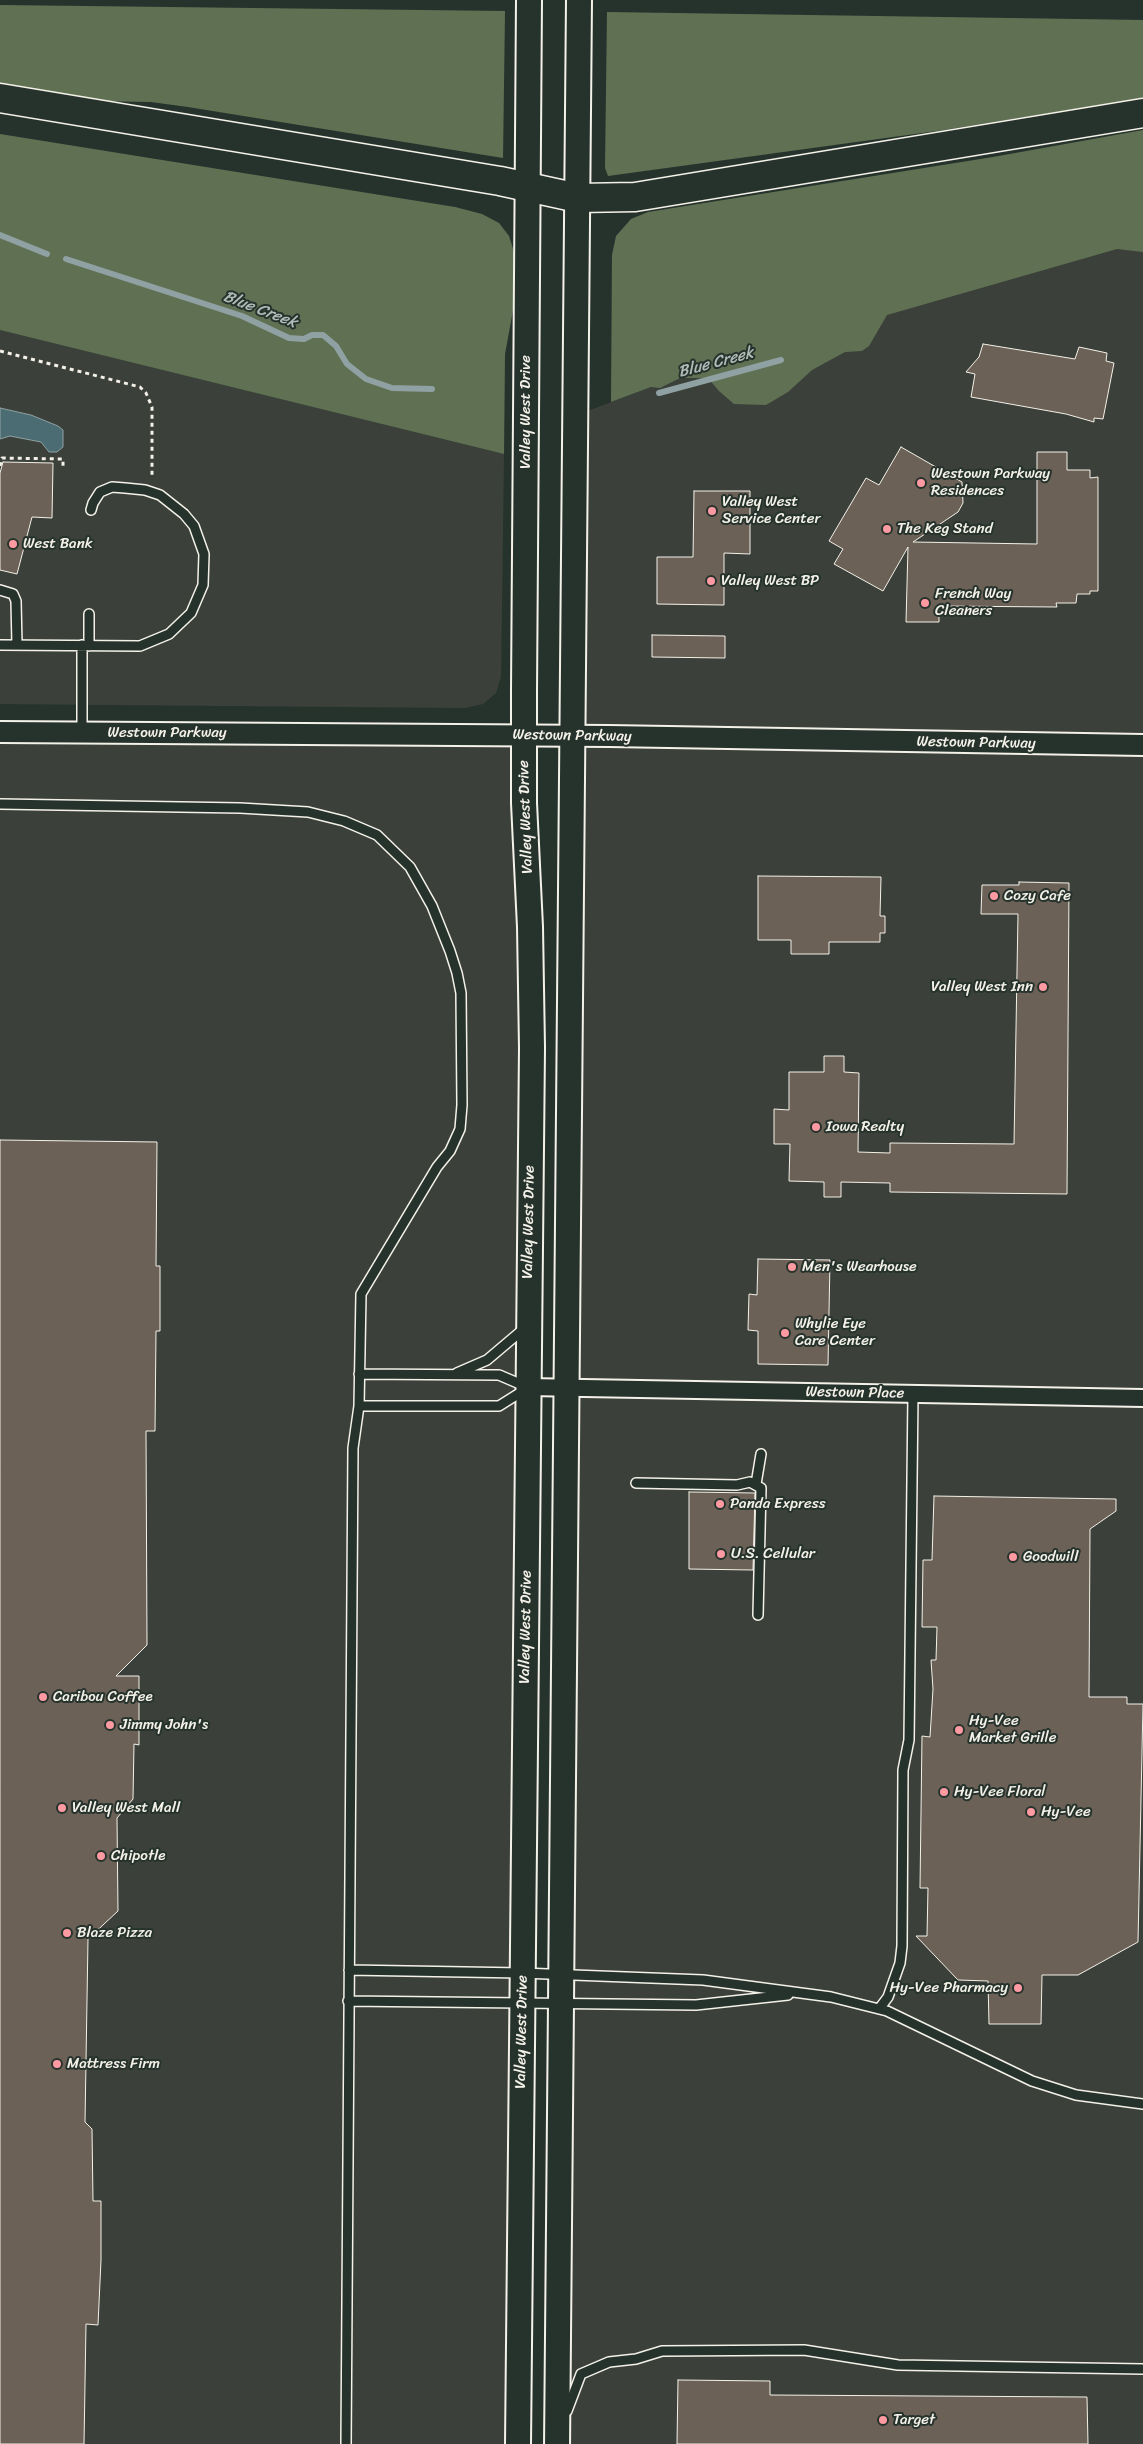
<!DOCTYPE html>
<html>
<head>
<meta charset="utf-8">
<style>
  body { margin:0 }
  canvas { display:block; background:#26332d }
</style>
</head>
<body>
<canvas width="1143" height="2444"></canvas>
<script>
const ctx = document.querySelector('canvas').getContext('2d');
ctx.lineJoin = 'round';
function paint(path, color) { ctx.fillStyle = color; ctx.fill(path, 'evenodd'); }
const shape = rows => new Path2D(rows.map(r => 'M' + r).join(''));
function trace(path, color, width, dash) { ctx.strokeStyle = color; ctx.lineWidth = width; ctx.lineCap = dash ? 'butt' : 'round'; ctx.setLineDash(dash || []); ctx.stroke(path); }
function label(font, color, halo, rows, align = 'center') {
  ctx.font = font + ' Sriracha,sans-serif'; ctx.lineWidth = 4; ctx.setLineDash([]); ctx.textBaseline = 'middle'; ctx.strokeStyle = halo; ctx.fillStyle = color; for (const [text, x, y, turn = 0] of rows) {
    ctx.save(); ctx.translate(x, y); ctx.rotate((+turn || 0) * Math.PI / 180); ctx.textAlign = isNaN(turn) ? turn : align; if (halo) ctx.strokeText(text, 0, 0); ctx.fillText(text, 0, 0); ctx.restore();
  }
}
const built = shape([
  [1143,232,1143,2444,557,2444,577,415,752,349],
  [0,330,504,454,501,677,496,693,483,704,465,708,0,704],
  [0,732,524,735,518,2444,0,2444]
]);
const green = shape([
  [0,5,505,11,503,158,188,107,151,102,90,101,0,86],
  [607,12,1143,20,1143,98,944,130,608,176,605,168],
  [1143,130,1143,252,1117,249,887,315,869,346,862,351,845,352,812,370,788,392,766,405,734,404,719,391,708,378,680,378,660,388,651,387,611,402,612,255,616,236,631,219,648,212,993,157],
  [0,134,455,207,482,214,499,223,509,236,514,252,514,305,505,354,504,454,0,330]
]);
const water = shape([
  [0,408,31,415,58,426,63,430,63,447,57,452,49,452,41,442,10,436,0,439,0,408]
]);
const stream = shape([
  [0,235,47,254],
  [66,259,242,316,289,338,304,339,312,335,323,335,336,346,347,364,366,379,392,388,432,389],
  [659,393,781,360]
]);
const building = shape([
  [983,344,1075,359,1079,347,1107,353,1106,361,1114,363,1103,419,1094,418,1094,422,1066,414,971,397,975,374,966,372,979,357,983,344],
  [901,447,962,482,963,503,958,512,913,542,1037,544,1037,452,1067,452,1067,470,1090,470,1090,478,1098,477,1098,591,1090,591,1090,594,1077,594,1076,603,1056,603,1057,607,939,606,939,622,906,622,908,547,883,591,834,564,843,549,829,541,866,478,879,485,901,447],
  [3,462,53,463,52,518,32,517,17,574,0,570,0,473,3,462],
  [694,491,750,491,750,554,724,553,724,605,657,604,657,557,693,557,694,491],
  [652,635,725,636,725,658,652,657,652,635],
  [758,876,881,877,880,916,885,916,885,933,880,933,880,942,829,942,829,954,791,954,791,940,758,940,758,876],
  [1019,882,1069,883,1067,1194,890,1192,890,1183,841,1182,841,1197,824,1197,824,1182,789,1181,790,1144,774,1144,774,1109,789,1110,789,1072,824,1072,824,1056,844,1056,844,1072,859,1073,858,1152,890,1153,890,1143,1014,1144,1018,914,981,914,982,885,1019,885,1019,882],
  [0,1140,157,1142,156,1266,160,1266,160,1331,156,1331,155,1431,146,1431,147,1645,116,1676,139,1676,139,1745,134,1744,133,1799,117,1818,118,1911,88,1939,85,2122,92,2129,93,2201,101,2201,101,2260,98,2325,86,2324,84,2444,0,2444,0,1140],
  [758,1259,830,1260,828,1365,758,1364,758,1331,748,1330,749,1294,757,1295,758,1259],
  [689,1492,755,1493,753,1570,689,1569,689,1492],
  [934,1496,1116,1499,1116,1511,1090,1529,1089,1697,1127,1697,1127,1704,1143,1704,1138,1942,1078,1975,1042,1975,1041,2024,989,2024,988,1981,958,1980,916,1936,927,1936,928,1888,920,1888,922,1736,930,1737,933,1689,931,1660,936,1660,937,1627,922,1627,923,1560,932,1560,934,1496],
  [678,2380,770,2381,770,2395,1087,2397,1088,2444,677,2444,678,2380]
]);
const path = shape([
  [0,351,140,387,146,393,152,407,152,477],
  [0,466,2,458,63,459,63,469]
]);
const service = shape([
  [0,590,13,594,16,601,17,645],
  [0,645,140,646,169,634,191,613,203,585,204,554,194,526,184,514,160,495,145,490,125,488,112,487,100,492,93,503,91,510],
  [89,646,89,614],
  [82,732,82,645],
  [0,804,240,808,308,812,344,821,377,835,410,867,432,906,450,951,457,973,461,993,462,1105,460,1129,450,1151,437,1167,361,1294,359,1406,353,1448,346,2444],
  [457,1373,487,1360,526,1327],
  [359,1374,499,1375,527,1387],
  [359,1406,499,1406,526,1389],
  [636,1483,737,1485,750,1482,761,1488,758,1615],
  [756,1484,761,1454],
  [349,1970,522,1973,703,1980,831,1997,887,2011,1032,2081,1076,2095,1143,2104],
  [348,2001,696,2005,788,1995],
  [879,2009,888,1997,900,1963,902,1946,903,1770,909,1740,913,1394],
  [567,2411,581,2374,609,2362,636,2359,662,2351,804,2350,898,2365,1143,2369]
]);
const minor = shape([
  [528,1387,1143,1398]
]);
const tertiary = shape([
  [0,732,609,736,1143,745]
]);
const secondary = shape([
  [518,2444,532,1048,530,927,524,803,524,691,529,0],
  [557,2444,579,0]
]);
const motorway = shape([
  [0,98,500,181,578,198,635,197,1143,113]
]);
const markers = [
  [921,483,5,"#ff9aa2"],
  [712,511,5,"#ff9aa2"],
  [887,529,5,"#ff9aa2"],
  [13,544,5,"#ff9aa2"],
  [711,581,5,"#ff9aa2"],
  [925,603,5,"#ff9aa2"],
  [994,896,5,"#ff9aa2"],
  [1043,987,5,"#ff9aa2"],
  [816,1127,5,"#ff9aa2"],
  [792,1267,5,"#ff9aa2"],
  [785,1333,5,"#ff9aa2"],
  [720,1504,5,"#ff9aa2"],
  [721,1554,5,"#ff9aa2"],
  [1013,1557,5,"#ff9aa2"],
  [43,1697,5,"#ff9aa2"],
  [110,1725,5,"#ff9aa2"],
  [959,1730,5,"#ff9aa2"],
  [944,1792,5,"#ff9aa2"],
  [62,1808,5,"#ff9aa2"],
  [1031,1812,5,"#ff9aa2"],
  [101,1856,5,"#ff9aa2"],
  [67,1933,5,"#ff9aa2"],
  [1018,1988,5,"#ff9aa2"],
  [57,2064,5,"#ff9aa2"],
  [883,2420,5,"#ff9aa2"]
];
const streetNames = [
  ["Valley West Drive",526,412,-90],
  ["Westown Parkway",167,733],
  ["Westown Parkway",572,736,1],
  ["Westown Parkway",976,743,1],
  ["Valley West Drive",526,817,-92],
  ["Valley West Drive",529,1222,-89],
  ["Westown Place",855,1393,1],
  ["Valley West Drive",526,1627,-89],
  ["Valley West Drive",522,2032,-89]
];
const poiNames = [
  ["Westown Parkway",931,474],
  ["Residences",931,491],
  ["Valley West",722,502],
  ["Service Center",722,519],
  ["The Keg Stand",897,529],
  ["West Bank",23,544],
  ["Valley West BP",721,581],
  ["French Way",935,594],
  ["Cleaners",935,611],
  ["Cozy Cafe",1004,896],
  ["Valley West Inn",1033,987,"right"],
  ["Iowa Realty",826,1127],
  ["Men's Wearhouse",802,1267],
  ["Whylie Eye",795,1324],
  ["Care Center",795,1341],
  ["Panda Express",730,1504],
  ["U.S. Cellular",731,1554],
  ["Goodwill",1023,1557],
  ["Caribou Coffee",53,1697],
  ["Hy-Vee",969,1721],
  ["Market Grille",969,1738],
  ["Jimmy John's",120,1725],
  ["Hy-Vee Floral",954,1792],
  ["Valley West Mall",72,1808],
  ["Hy-Vee",1041,1812],
  ["Chipotle",111,1856],
  ["Blaze Pizza",77,1933],
  ["Hy-Vee Pharmacy",1008,1988,"right"],
  ["Mattress Firm",67,2064],
  ["Target",893,2420]
];
const waterNames = [
  ["Blue Creek",260,310,21],
  ["Blue Creek",716,363,-15]
];
paint(built, '#3b413a');
paint(green, '#607153');
paint(water, '#4c6c73');
trace(water, '#8fa1a2', 1);
trace(stream, '#8fa1a2', 6);
paint(building, '#6c6157');
trace(building, '#f4f1e8', 1);
trace(service, '#f4f1e8', 12);
trace(minor, '#f4f1e8', 20);
trace(tertiary, '#f4f1e8', 24);
trace(secondary, '#f4f1e8', 28);
trace(motorway, '#f4f1e8', 31);
trace(path, '#f4f1e8', 3, [4, 4]);
trace(service, '#26332d', 9);
trace(minor, '#26332d', 16);
trace(tertiary, '#26332d', 20);
trace(secondary, '#26332d', 24);
trace(motorway, '#26332d', 28);
for (const [x, y, r, color] of markers) { const dot = new Path2D(); dot.arc(x, y, r, 0, 2 * Math.PI); ctx.fillStyle = color; ctx.fill(dot); trace(dot, '#26332d', 2); }
label('15px', '#f4f1e8', '#26332d', streetNames);
label('15px', '#f4f1e8', '#26332d', poiNames, 'left');
label('italic 16px', '#b1bcb9', '#26332d', waterNames);
</script>
</body>
</html>
